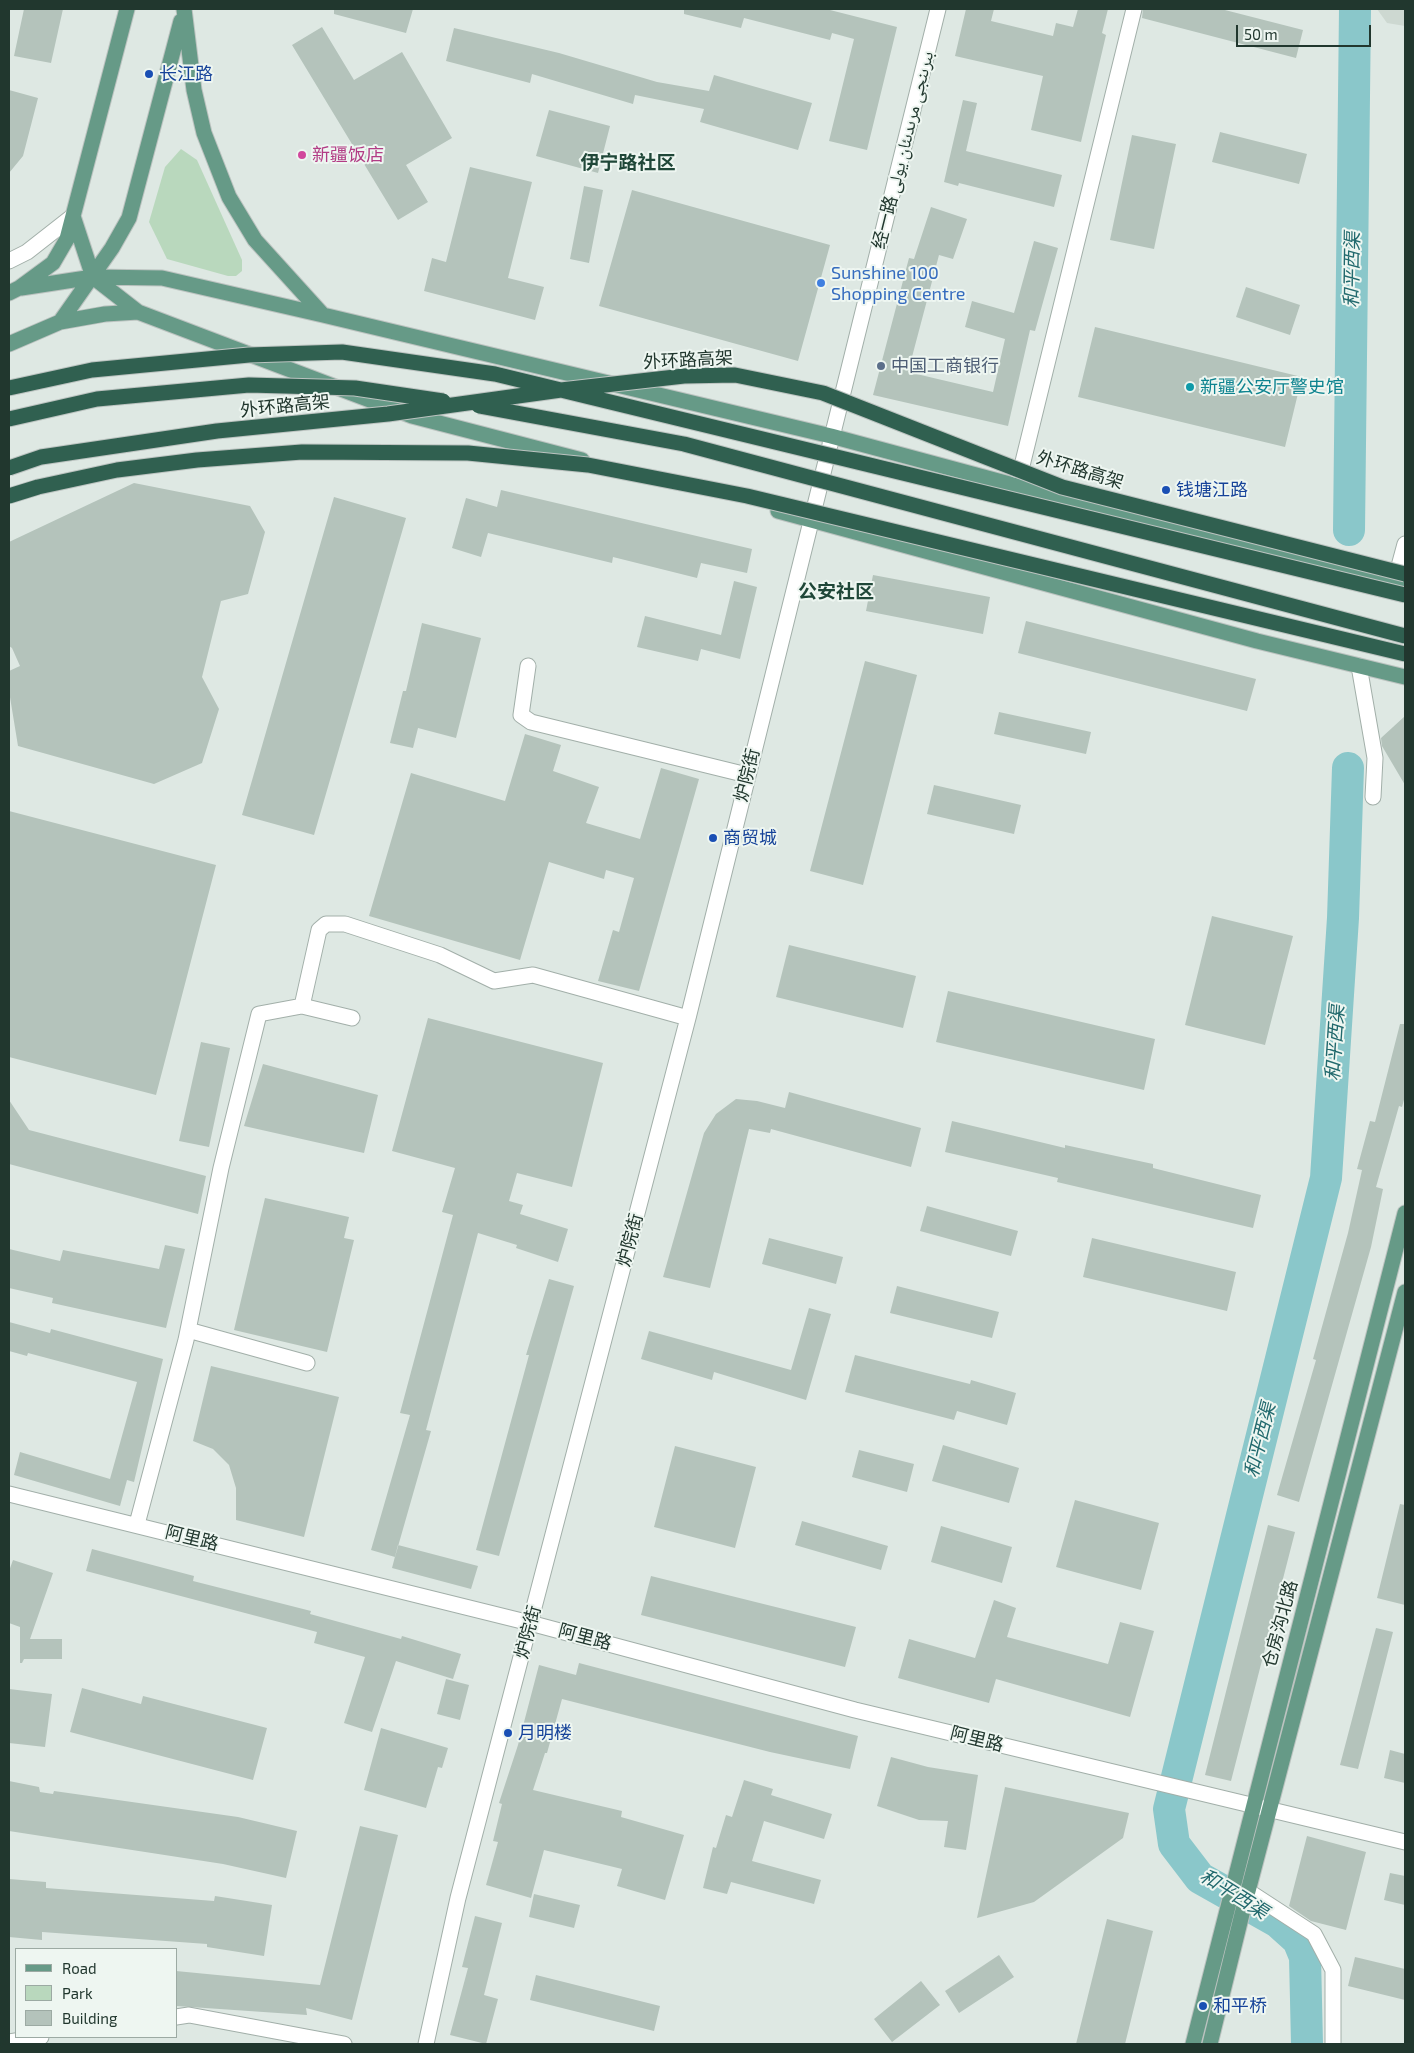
<!DOCTYPE html>
<html>
<head>
<meta charset="utf-8">
<style>
  body { margin:0 }
  #map { position:relative; width:1414px; height:2053px; overflow:hidden; background:#dee8e3; font-family:"Exo 2",sans-serif }
  canvas { display:block }
  .frame { position:absolute; inset:0; border:10px solid #21372e; pointer-events:none }
  .legend { position:absolute; left:15px; top:1948px; width:162px; height:90px; box-sizing:border-box; background:#eef6f1; border:1px solid #9caaa3; margin:0; padding:6px 9px; list-style:none; font-size:15px; color:#21372e }
  .legend li { display:flex; align-items:center; gap:10px; height:25px }
  .legend b { width:25px; border:1px solid #9caaa3 }
  .scale { position:absolute; left:1236px; top:25px; width:135px; height:22px; box-sizing:border-box; border:2px solid #21372e; border-top:0; padding-left:6px; font-size:15px; line-height:18px; white-space:nowrap; color:#21372e; -webkit-text-stroke:4px #eef6f1; paint-order:stroke }
</style>
</head>
<body>
<div id="map">
<canvas width="1414" height="2053"></canvas>
<div class="frame"></div>
<ul class="legend">
<li><b style="height:6px;background:#669a87"></b>Road</li>
<li><b style="height:14px;background:#b9d8bd"></b>Park</li>
<li><b style="height:14px;background:#b4c3bb"></b>Building</li>
</ul>
<div class="scale">50 m</div>
</div>
<script>
const ctx = document.querySelector('canvas').getContext('2d');
ctx.lineJoin = 'round';
function paint(path, color) { ctx.fillStyle = color; ctx.fill(path, 'evenodd'); }
const shape = rows => new Path2D(rows.map(r => 'M' + r).join(''));
function trace(path, color, width, dash) { ctx.strokeStyle = color; ctx.lineWidth = width; ctx.lineCap = dash ? 'butt' : 'round'; ctx.setLineDash(dash || []); ctx.stroke(path); }
function label(font, color, halo, rows, align = 'center') {
  ctx.font = font + ' "Exo 2","Noto Naskh Arabic","Noto Sans SC",sans-serif'; ctx.lineWidth = 4; ctx.setLineDash([]); ctx.textBaseline = 'middle'; ctx.strokeStyle = halo; ctx.fillStyle = color; for (const [text, x, y, turn = 0] of rows) {
    ctx.save(); ctx.translate(x, y); ctx.rotate((+turn || 0) * Math.PI / 180); ctx.textAlign = isNaN(turn) ? turn : align; if (halo) ctx.strokeText(text, 0, 0); ctx.fillText(text, 0, 0); ctx.restore();
  }
}
const built = shape([
  [1377,9,1405,9,1405,26,1387,23]
]);
const green = shape([
  [181,149,197,160,242,260,242,271,236,276,228,276,167,259,149,222,165,167]
]);
const river = shape([
  [1349,530,1355,9],
  [1307,2044,1305,1957,1298,1940,1278,1922,1200,1878,1174,1844,1169,1809,1326,1178,1343,918,1348,768]
]);
const building = shape([
  [24,9,63,9,51,63,14,56],
  [334,9,413,9,406,33,334,14],
  [684,9,826,9,897,27,867,150,829,141,854,39,832,33,830,40,744,18,741,28,684,14],
  [966,9,994,9,991,21,1053,36,1056,23,1073,27,1078,9,1108,9,1102,33,1106,35,1081,142,1031,130,1043,76,955,56],
  [1143,9,1221,9,1303,30,1296,58,1142,18],
  [322,27,354,80,402,52,452,138,406,165,428,202,398,220,292,45],
  [454,28,559,53,657,82,709,91,714,75,812,103,798,150,700,122,704,109,635,95,633,104,532,74,530,83,446,61],
  [9,90,38,98,23,156,9,173],
  [963,100,977,103,966,151,1062,175,1054,207,959,183,958,186,944,182],
  [549,110,610,126,598,173,536,156],
  [1220,132,1307,154,1299,184,1212,162],
  [1132,135,1176,144,1154,249,1110,240],
  [470,167,532,182,508,278,544,287,535,320,424,291,432,258,446,262],
  [584,186,603,190,589,263,570,259],
  [632,190,830,245,798,361,599,306],
  [931,207,967,219,953,259,939,255,908,372,993,392,1005,339,965,327,972,301,1014,313,1034,241,1058,248,1035,331,1030,330,1008,426,873,395,909,258,914,259],
  [1246,287,1300,305,1290,335,1236,317],
  [1095,327,1302,377,1285,447,1078,397],
  [134,483,250,506,265,532,248,594,221,601,202,677,219,709,202,763,154,784,18,746,9,691,9,671,20,666,12,648,9,646,9,542],
  [501,490,752,549,747,573,701,563,697,578,613,557,612,563,488,533,481,557,452,548,466,498,497,507],
  [334,497,406,518,314,835,242,815],
  [873,575,990,597,983,634,866,611],
  [734,581,757,587,740,659,701,649,698,661,637,647,645,616,721,635],
  [1026,621,1256,679,1247,711,1018,653],
  [422,623,481,638,456,738,418,728,413,748,390,743,403,691,406,691],
  [865,661,917,675,863,885,810,871],
  [999,712,1091,732,1086,754,994,734],
  [1405,716,1405,785,1382,746,1381,738],
  [525,734,561,745,553,771,599,787,586,823,640,839,661,768,699,779,639,991,598,981,613,930,619,932,634,878,606,870,604,879,549,862,520,960,369,916,411,773,505,801],
  [934,785,1021,805,1014,834,927,814],
  [9,811,216,865,156,1095,9,1057],
  [1212,916,1293,936,1265,1045,1185,1025],
  [789,945,916,976,903,1028,776,997],
  [948,991,1155,1039,1144,1090,936,1042],
  [428,1018,603,1063,572,1187,517,1173,509,1201,523,1205,520,1214,568,1229,558,1262,516,1248,517,1245,478,1233,426,1430,431,1431,395,1557,371,1550,410,1415,400,1413,453,1215,442,1212,455,1168,392,1151],
  [1400,1024,1405,1024,1405,1096,1402,1107,1399,1106,1376,1187,1383,1189,1371,1247,1299,1502,1277,1495,1316,1360,1313,1359,1348,1233,1362,1170,1357,1169,1370,1121,1375,1122],
  [201,1042,230,1048,209,1147,179,1141],
  [263,1064,378,1095,364,1153,244,1126],
  [789,1092,921,1128,911,1167,771,1129,770,1133,749,1129,710,1288,663,1277,704,1133,716,1114,736,1099,757,1101,785,1108],
  [9,1100,29,1130,206,1176,198,1214,9,1164],
  [952,1121,1065,1148,1065,1145,1153,1164,1153,1168,1261,1195,1253,1228,1057,1182,1058,1178,945,1152],
  [265,1198,349,1217,344,1238,354,1240,327,1352,234,1330],
  [927,1206,1018,1231,1011,1256,920,1231],
  [769,1238,843,1257,836,1284,762,1264],
  [1092,1238,1236,1272,1227,1311,1083,1277],
  [165,1245,185,1249,166,1328,52,1303,53,1298,9,1288,9,1249,60,1261,63,1250,159,1269],
  [549,1279,574,1286,499,1556,476,1550,529,1355,526,1355],
  [897,1286,999,1312,992,1338,890,1313],
  [809,1308,831,1314,806,1400,714,1372,712,1380,641,1359,649,1331,791,1370],
  [9,1322,50,1333,51,1329,163,1359,134,1482,127,1480,120,1506,14,1475,20,1452,110,1479,137,1382,28,1353,27,1356,9,1351],
  [855,1355,970,1384,971,1380,1016,1393,1007,1425,957,1411,954,1420,845,1392],
  [211,1366,339,1397,304,1537,236,1520,236,1488,229,1465,213,1449,193,1441],
  [943,1445,1019,1468,1009,1503,932,1481],
  [675,1446,756,1467,735,1548,654,1527],
  [859,1450,914,1464,907,1492,852,1477],
  [1075,1500,1159,1523,1141,1590,1056,1567],
  [1400,1504,1405,1505,1405,1605,1377,1598],
  [802,1521,888,1546,881,1570,795,1545],
  [1268,1525,1295,1532,1231,1781,1205,1775],
  [941,1526,1012,1547,1002,1583,931,1562],
  [398,1545,478,1566,471,1589,392,1568],
  [92,1549,194,1576,193,1581,311,1611,310,1614,401,1639,402,1636,461,1654,453,1679,396,1661,372,1732,344,1723,365,1657,314,1643,317,1632,86,1571],
  [13,1560,53,1573,30,1639,62,1639,62,1659,24,1659,22,1663,20,1663,20,1627,9,1623,9,1571],
  [651,1576,856,1627,845,1667,641,1615],
  [994,1600,1016,1608,1007,1637,1108,1664,1120,1622,1154,1631,1130,1717,996,1679,989,1703,898,1678,909,1639,975,1658],
  [1376,1628,1393,1632,1358,1769,1340,1765],
  [579,1663,858,1736,850,1769,770,1752,562,1699,547,1753,545,1753,533,1790,622,1811,621,1817,684,1835,665,1900,617,1886,622,1869,544,1850,531,1898,486,1885,498,1842,493,1841,502,1804,499,1803,518,1745,539,1665,576,1675],
  [446,1679,469,1685,460,1720,437,1714],
  [82,1688,141,1704,143,1696,267,1728,253,1780,70,1732],
  [9,1689,52,1694,45,1747,9,1743],
  [381,1728,448,1748,442,1768,438,1767,426,1808,364,1790],
  [1390,1750,1405,1754,1405,1783,1384,1778],
  [891,1757,928,1767,978,1775,966,1850,944,1847,948,1821,919,1820,877,1806],
  [744,1780,773,1789,771,1795,832,1814,824,1839,764,1821,752,1861,821,1880,814,1904,731,1882,727,1894,703,1888,713,1847,716,1848,726,1815,732,1817],
  [9,1781,39,1787,40,1792,53,1794,54,1791,238,1817,297,1831,286,1878,223,1864,9,1831],
  [1005,1787,1129,1813,1123,1838,1034,1902,977,1918],
  [360,1826,398,1835,352,2020,306,2008,307,2015,176,2006,176,1971,320,1985],
  [1307,1836,1366,1852,1346,1930,1311,1921,1289,1906],
  [1390,1873,1405,1876,1405,1905,1384,1900],
  [9,1879,46,1882,46,1888,214,1901,215,1896,272,1905,264,1956,207,1947,207,1944,42,1932,42,1940,9,1937],
  [534,1894,580,1905,574,1928,529,1917],
  [475,1916,502,1923,484,1995,498,1999,486,2044,450,2035,468,1968,462,1967],
  [1107,1919,1153,1931,1125,2044,1076,2044],
  [999,1955,1014,1977,959,2013,945,1991],
  [1355,1957,1405,1969,1405,2000,1348,1986],
  [536,1975,660,2006,654,2031,530,2000],
  [921,1981,940,2005,892,2042,874,2019]
]);
const minor = shape([
  [9,261,27,252,73,216],
  [1018,482,1134,9],
  [1395,581,1405,544],
  [528,666,521,715,531,722,747,775],
  [1359,666,1375,758,1373,797],
  [352,1018,302,1006,319,930,326,924,345,924,440,955,494,981,533,975,688,1018],
  [188,1330,307,1363],
  [9,1494,530,1623,855,1710,1405,1842],
  [137,1524,186,1340,221,1168,259,1014,302,1006],
  [1248,1891,1314,1934,1333,1970,1333,2044],
  [176,2017,189,2015,344,2044],
  [9,2042,41,2037],
  [426,2044,458,1898,688,1018,938,9]
]);
const major = shape([
  [184,9,194,90,204,133,229,197,255,240,323,315,831,436,1017,486,1405,583],
  [73,216,93,277,138,312],
  [21,288,93,277,162,278,323,315],
  [9,293,19,288,53,263,67,239,127,9],
  [60,322,112,248,129,218,181,21],
  [9,344,60,322,105,314,138,312,412,416,582,460],
  [778,511,1257,641,1405,677],
  [1193,2044,1405,1213],
  [1210,2044,1242,1914,1405,1292]
]);
const highwayBridge = shape([
  [9,388,92,370,249,355,342,352,495,374,1405,595],
  [479,406,684,444,1405,636],
  [9,419,97,399,249,385,355,388,443,401],
  [9,468,41,457,217,431,388,414,561,390,684,376,735,375,823,393,1062,487,1405,574],
  [9,496,38,487,117,470,197,460,302,452,468,453,588,465,747,496,1405,654]
]);
const markers = [
  [149,74,5,"#1a4fb4"],
  [302,155,5,"#d1479c"],
  [821,283,5,"#3f7fe0"],
  [881,366,5,"#5c6f8a"],
  [1190,387,5,"#0f9aa8"],
  [1166,490,5,"#1a4fb4"],
  [713,838,5,"#1a4fb4"],
  [508,1733,5,"#1a4fb4"],
  [1203,2006,5,"#1a4fb4"]
];
const transitNames = [
  ["长江路",159,74],
  ["钱塘江路",1176,490],
  ["商贸城",723,838],
  ["月明楼",518,1733],
  ["和平桥",1213,2006]
];
const streetNames = [
  ["经一路 بىرىنجى مرىدىئان يولى",903,150,-76],
  ["外环路高架",688,360,-3],
  ["外环路高架",285,406,-6],
  ["外环路高架",1080,470,17],
  ["炉院街",747,775,-76],
  ["炉院街",630,1240,-75],
  ["阿里路",192,1538,14],
  ["仓房沟北路",1280,1624,-75],
  ["炉院街",528,1632,-75],
  ["阿里路",585,1637,15],
  ["阿里路",977,1739,14]
];
const hotelNames = [
  ["新疆饭店",312,155]
];
const shopNames = [
  ["Sunshine 100",831,273],
  ["Shopping Centre",831,294]
];
const serviceNames = [
  ["中国工商银行",891,366]
];
const cultureNames = [
  ["新疆公安厅警史馆",1200,387]
];
const neighbourhoodNames = [
  ["伊宁路社区",628,163],
  ["公安社区",836,592]
];
const waterNames = [
  ["和平西渠",1352,270,-89],
  ["和平西渠",1335,1043,-86],
  ["和平西渠",1260,1440,-76],
  ["和平西渠",1234,1894,32]
];
paint(built, '#cdd8d1');
paint(green, '#b9d8bd');
trace(river, '#8ac7ca', 32);
paint(building, '#b4c3bb');
trace(minor, '#a2afa9', 17);
trace(major, '#bcc3c0', 17);
trace(minor, '#fff', 15);
trace(major, '#669a87', 15);
trace(highwayBridge, '#bcc3c0', 17, []);
trace(highwayBridge, '#306050', 15);
for (const [x, y, r, color] of markers) { const dot = new Path2D(); dot.arc(x, y, r, 0, 2 * Math.PI); ctx.fillStyle = color; ctx.fill(dot); trace(dot, '#eef6f1', 2); }
label('18px', '#164399', '#eef6f1', transitNames, 'left');
label('18px', '#21372e', '#eef6f1', streetNames);
label('18px', '#b23c85', '#eef6f1', hotelNames, 'left');
label('18px', '#366cbe', '#eef6f1', shopNames, 'left');
label('18px', '#4e5e75', '#eef6f1', serviceNames, 'left');
label('18px', '#0d838f', '#eef6f1', cultureNames, 'left');
label('bold 19px', '#1f4738', '#eef6f1', neighbourhoodNames);
label('italic 19px', '#21696d', '#eef6f1', waterNames);
</script>
</body>
</html>
